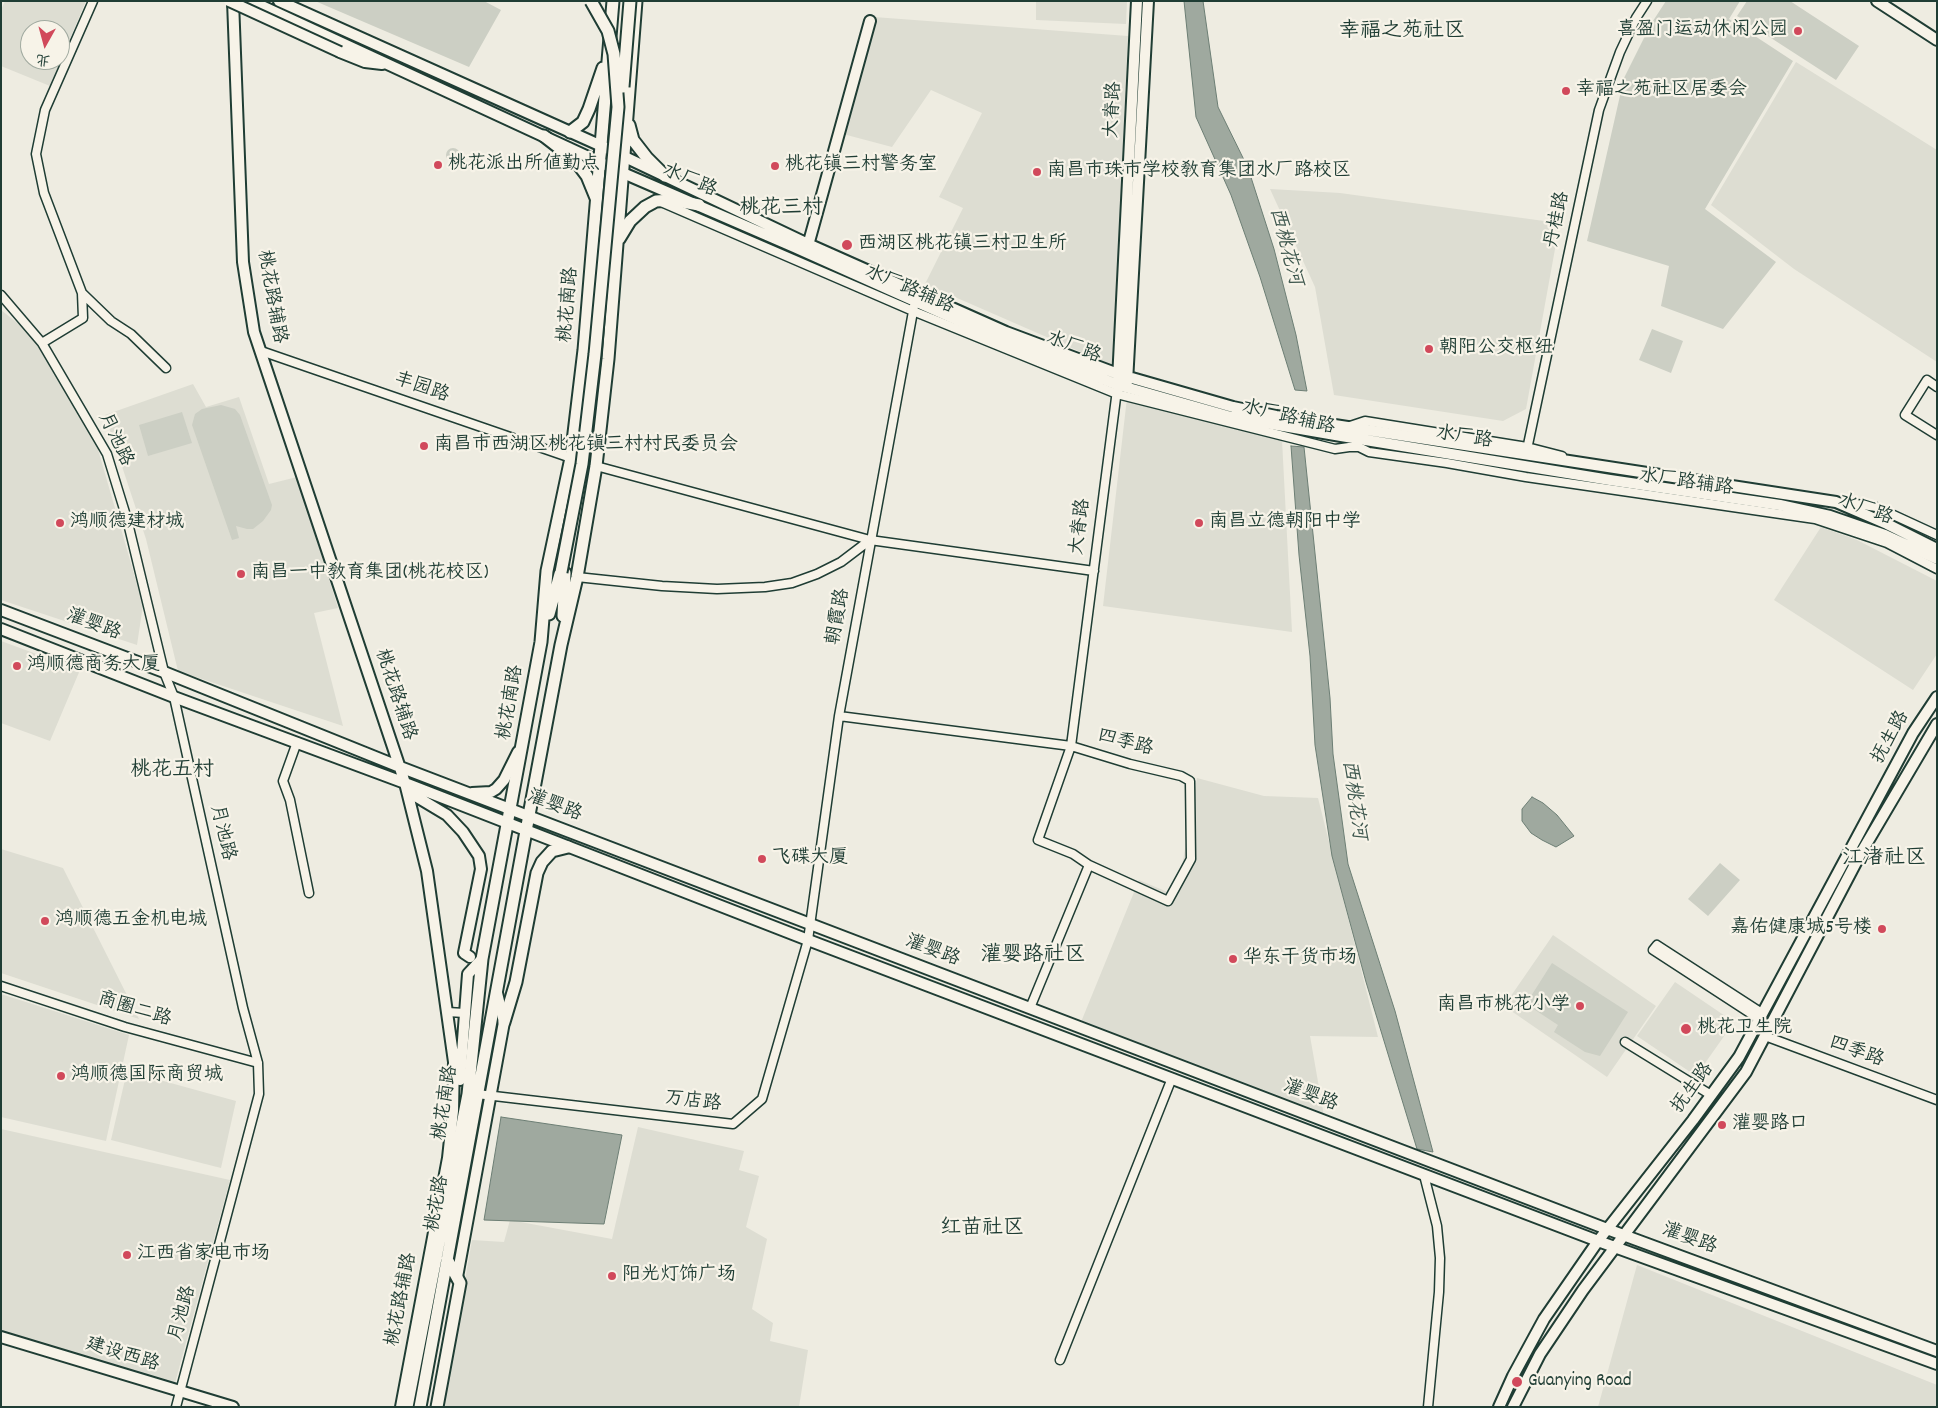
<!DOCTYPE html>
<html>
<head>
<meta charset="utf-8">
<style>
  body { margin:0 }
  #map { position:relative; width:1938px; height:1408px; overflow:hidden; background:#eeece1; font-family:Dekko,"LXGW WenKai TC",sans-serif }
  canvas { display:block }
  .frame { position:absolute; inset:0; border:2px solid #1f3d34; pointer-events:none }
  .north { position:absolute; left:20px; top:20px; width:50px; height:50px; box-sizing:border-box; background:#f7f3e8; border:1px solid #a1aaa0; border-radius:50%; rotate:187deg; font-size:14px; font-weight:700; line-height:20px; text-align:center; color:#1f3d34 }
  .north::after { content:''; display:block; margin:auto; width:18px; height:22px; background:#d1495b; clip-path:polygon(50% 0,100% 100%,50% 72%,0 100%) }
</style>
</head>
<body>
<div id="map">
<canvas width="1938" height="1408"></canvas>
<div class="frame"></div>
<div class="north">北</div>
</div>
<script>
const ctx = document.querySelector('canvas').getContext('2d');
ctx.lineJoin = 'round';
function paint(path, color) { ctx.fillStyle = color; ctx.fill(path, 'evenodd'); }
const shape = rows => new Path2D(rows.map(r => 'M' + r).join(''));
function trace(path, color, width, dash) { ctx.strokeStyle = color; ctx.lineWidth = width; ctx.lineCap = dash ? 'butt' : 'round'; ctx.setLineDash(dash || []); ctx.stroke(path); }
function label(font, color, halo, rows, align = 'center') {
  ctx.font = font + ' Dekko,"LXGW WenKai TC",sans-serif'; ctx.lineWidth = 4.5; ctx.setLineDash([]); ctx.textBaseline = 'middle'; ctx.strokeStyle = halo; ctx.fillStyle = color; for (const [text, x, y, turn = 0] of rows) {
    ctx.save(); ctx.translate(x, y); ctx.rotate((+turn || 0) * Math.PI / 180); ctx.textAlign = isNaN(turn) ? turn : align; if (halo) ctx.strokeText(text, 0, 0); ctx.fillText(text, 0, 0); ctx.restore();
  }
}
const built = shape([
  [5,1,86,1,50,86,1,66,1,10],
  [30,30,60,30,60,60,30,60],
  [1036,1,1127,1,1126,24,1036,20],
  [874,17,1128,36,1113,366,925,284,963,208,939,197,982,113,931,90,892,147,843,134],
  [1796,62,1937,150,1937,362,1794,269,1711,205],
  [1270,189,1340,193,1544,221,1557,238,1526,409,1503,421,1334,395,1315,287],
  [1,310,30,333,97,446,143,605,137,645,1,600],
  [193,384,206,407,239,397,269,484,297,477,338,608,314,613,343,726,178,671,146,539,105,415],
  [1127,398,1282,440,1292,632,1103,606],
  [1821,527,1857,540,1937,581,1937,654,1913,690,1774,600],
  [1,641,80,670,50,741,1,723],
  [1197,778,1264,796,1318,798,1378,1037,1310,1036,1324,1116,1081,1022,1139,880,1177,896],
  [1,849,63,868,139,1019,1,973],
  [1553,935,1656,1006,1607,1077,1504,1006],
  [1675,982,1734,1022,1696,1076,1637,1036],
  [1,994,129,1035,106,1141,1,1117],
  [127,1071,236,1101,221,1168,111,1140],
  [638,1127,744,1151,739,1170,759,1176,746,1227,767,1239,752,1309,773,1323,770,1341,808,1350,799,1407,443,1407,472,1240,504,1242,510,1220,612,1239],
  [1,1129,230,1180,175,1383,1,1331],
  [1637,1265,1937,1385,1937,1407,1598,1407]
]);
const green = shape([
  [315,1,484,1,501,10,469,67],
  [1666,1,1740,1,1729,19,1793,61,1705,209,1776,262,1723,329,1661,306,1669,266,1587,241,1624,78,1651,24],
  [1747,1,1790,1,1859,46,1836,80,1737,16],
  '446 155a7 7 0 1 1 14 0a7 7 0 1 1-14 0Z',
  [1652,329,1683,341,1671,373,1639,360],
  [221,405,235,409,240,415,272,505,271,510,263,521,253,529,247,529,236,526,239,538,232,540,192,425,195,414,202,409],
  [182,412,192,443,148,456,139,425],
  [1720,863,1740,880,1708,916,1688,899],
  [1552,963,1628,1012,1600,1056,1585,1052,1554,1032,1558,1025,1526,1004]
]);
const water = shape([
  [1184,1,1203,1,1218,107,1248,168,1274,249,1296,335,1307,391,1295,390,1260,277,1231,195,1196,117,1184,1],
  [1291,446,1304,447,1330,698,1333,754,1348,864,1395,1011,1433,1152,1417,1149,1366,982,1332,856,1315,745,1310,656,1299,555,1291,446],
  [1532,797,1543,803,1557,815,1574,836,1556,847,1542,840,1531,833,1522,821,1522,809,1532,797],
  [501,1117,622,1135,604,1224,484,1220,501,1117]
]);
const street = shape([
  [93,1,45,110,36,154,44,193,82,293,111,321,131,334,166,368],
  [661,202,913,311,1117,394,1335,449,1349,447,1359,447,1369,452,1447,463,1526,477,1815,519,1887,543,1937,569],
  [1,295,42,343,107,454,127,519,164,672,174,697,243,1008,258,1063,259,1094,176,1407],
  [42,343,83,318,82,293],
  [261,351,571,458],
  [1937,387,1927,380,1905,415,1937,435],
  [1350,426,1365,421,1527,447,1562,456],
  [1526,454,1599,110,1620,52,1636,18,1647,1],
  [596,466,870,540,1094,571],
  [1843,502,1876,507,1937,535],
  [577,577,662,586,717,589,765,587,792,583,817,574,841,562,870,540],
  [839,716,1071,746,1130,764,1181,776,1190,781,1191,859,1168,901,1089,865],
  [297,742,283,781,290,800,309,893],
  [1,986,125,1027,258,1063],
  [1030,1008,1089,865,1073,854,1038,840,1071,746,1117,390],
  [447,1012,465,1013],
  [1759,1019,1653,950,1657,945,1762,1013],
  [1765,1036,1937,1100],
  [1625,1042,1711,1095],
  [477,1094,733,1124,762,1099,808,940,839,716,914,306],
  [1424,1175,1437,1226,1440,1258,1439,1292,1428,1407],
  [1060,1360,1172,1078]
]);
const secondary = shape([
  [233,1,243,262,254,332,405,783,427,871,454,1062,453,1111,448,1158,401,1407],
  [251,1,623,173,794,247,1004,341,1118,385,1231,417,1341,436,1610,480,1780,505,1830,516,1885,535,1937,559],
  [279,1,606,148,808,244,1006,332,1118,374,1233,407,1276,416,1836,502,1887,524,1937,549],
  [1877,1,1937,40],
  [340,52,365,62,382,64],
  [807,249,870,21],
  [1118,380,1137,1],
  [1127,382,1148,1],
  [1,610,164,672,400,767,1607,1229,1937,1351],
  [1,629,174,697,405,783,808,940,1598,1241,1937,1364],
  [407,791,447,815,463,832,479,856,481,869,464,953,470,957],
  [472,793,491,792,496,789,504,780,518,752],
  [460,1080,468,974,482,959],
  [457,1277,504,1022,497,993],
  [1,1337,233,1407],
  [1499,1407,1513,1376,1544,1319,1598,1241,1693,1120,1739,1057,1913,733,1937,697],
  [1513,1407,1540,1354,1583,1290,1746,1072,1861,853,1937,724]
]);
const primary = shape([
  [629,125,633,140,647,158,665,176],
  [570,132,583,122,589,109,603,68],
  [544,136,575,160,587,176,596,198],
  [619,239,630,221,645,207,656,201,672,200,699,205],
  [549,614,560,574],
  [563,616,565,573],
  [504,1022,516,982,537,873,542,862,552,851,568,847],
  [407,1407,468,1094,482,959,541,642,547,571,571,458,584,350,613,1],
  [420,1407,526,831,561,645,577,577,596,466,608,359,636,1],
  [437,1407,460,1283,447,1259]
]);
const secondaryBridge = shape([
  [229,1,340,52]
]);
const primaryBridge = shape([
  [623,87,630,1],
  [561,572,582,464,595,354,618,107,614,54,608,31,591,1]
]);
const markers = [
  [1798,31,5,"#d1495b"],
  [1566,91,5,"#d1495b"],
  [438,165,5,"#d1495b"],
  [775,166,5,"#d1495b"],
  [1037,172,5,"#d1495b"],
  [847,245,6,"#d1495b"],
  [1429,349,5,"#d1495b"],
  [424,446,5,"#d1495b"],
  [60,523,5,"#d1495b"],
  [1199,523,5,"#d1495b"],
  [241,574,5,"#d1495b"],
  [17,666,5,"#d1495b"],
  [762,859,5,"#d1495b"],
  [45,921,5,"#d1495b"],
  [1882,929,5,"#d1495b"],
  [1233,959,5,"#d1495b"],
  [1580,1006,5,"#d1495b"],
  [1686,1029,6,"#d1495b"],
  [61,1076,5,"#d1495b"],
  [1722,1125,5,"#d1495b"],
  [127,1255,5,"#d1495b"],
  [612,1276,5,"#d1495b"],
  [1517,1382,6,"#d1495b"]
];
const poiNames = [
  ["喜盈门运动休闲公园",1788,31,"right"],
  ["幸福之苑社区居委会",1576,91],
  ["桃花派出所值勤点",448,165],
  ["桃花镇三村警务室",785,166],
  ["南昌市珠市学校教育集团水厂路校区",1047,172],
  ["西湖区桃花镇三村卫生所",858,245],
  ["朝阳公交枢纽",1439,349],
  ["南昌市西湖区桃花镇三村村民委员会",434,446],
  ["鸿顺德建材城",70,523],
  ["南昌立德朝阳中学",1209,523],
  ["南昌一中教育集团(桃花校区)",251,574],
  ["鸿顺德商务大厦",27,666],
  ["飞碟大厦",772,859],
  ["鸿顺德五金机电城",55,921],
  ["嘉佑健康城5号楼",1872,929,"right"],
  ["华东干货市场",1243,959],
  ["南昌市桃花小学",1570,1006,"right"],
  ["桃花卫生院",1697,1029],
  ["鸿顺德国际商贸城",71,1076],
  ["灌婴路口",1732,1125],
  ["江西省家电市场",137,1255],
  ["阳光灯饰广场",622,1276],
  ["Guanying Road",1528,1382]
];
const streetNames = [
  ["大脊路",1115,110,-87],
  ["水厂路",689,182,23],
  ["丹桂路",1559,220,-78],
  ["水厂路辅路",909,291,23],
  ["桃花路辅路",270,297,80],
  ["桃花南路",570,305,-85],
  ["水厂路",1073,349,21],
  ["丰园路",421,389,19],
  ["水厂路辅路",1288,419,13],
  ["水厂路",1464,439,9],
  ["月池路",114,440,65],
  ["水厂路辅路",1686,484,8],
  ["水厂路",1865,511,20],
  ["大脊路",1082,527,-83],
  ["朝霞路",840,617,-80],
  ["灌婴路",93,626,21],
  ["桃花路辅路",394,695,72],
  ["桃花南路",512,703,-80],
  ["抚生路",1892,738,-61],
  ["四季路",1125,744,15],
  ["灌婴路",554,807,21],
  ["月池路",221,833,77],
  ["灌婴路",932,952,21],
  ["商圈二路",134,1011,17],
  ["四季路",1856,1053,20],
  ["抚生路",1694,1089,-54],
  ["灌婴路",1310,1097,21],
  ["桃花南路",447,1103,-81],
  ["万店路",693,1103,7],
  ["桃花路",439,1204,-80],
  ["灌婴路",1689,1240,20],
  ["桃花路辅路",403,1300,-79],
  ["月池路",184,1314,-75],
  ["建设西路",122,1356,17]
];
const waterNames = [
  ["西桃花河",1284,247,75],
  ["西桃花河",1352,800,82]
];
const quarterNames = [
  ["幸福之苑社区",1402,33],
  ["桃花三村",781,210],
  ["桃花五村",172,772],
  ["江渚社区",1884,860],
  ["灌婴路社区",1033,957],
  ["红苗社区",982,1230]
];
paint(built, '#ddddd2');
paint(green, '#cccfc4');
paint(water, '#9fa99f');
trace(water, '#6c7e74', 1);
trace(street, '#1f3d34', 11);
trace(secondary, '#1f3d34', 14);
trace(primary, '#1f3d34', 15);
trace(street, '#f7f3e8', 8);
trace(secondary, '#f7f3e8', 10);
trace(primary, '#f7f3e8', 11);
trace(secondaryBridge, '#1f3d34', 14, []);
trace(primaryBridge, '#1f3d34', 15, []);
trace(secondaryBridge, '#f7f3e8', 10);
trace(primaryBridge, '#f7f3e8', 11);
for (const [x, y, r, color] of markers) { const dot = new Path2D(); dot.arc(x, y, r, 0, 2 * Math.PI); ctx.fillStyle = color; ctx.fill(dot); trace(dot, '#f7f3e8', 2); }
label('19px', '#1f3d34', '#f7f3e8', poiNames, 'left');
label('19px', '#1f3d34', '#f7f3e8', streetNames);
label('italic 20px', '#3f584f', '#f7f3e8', waterNames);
label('21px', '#1f3d34', '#f7f3e8', quarterNames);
</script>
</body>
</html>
